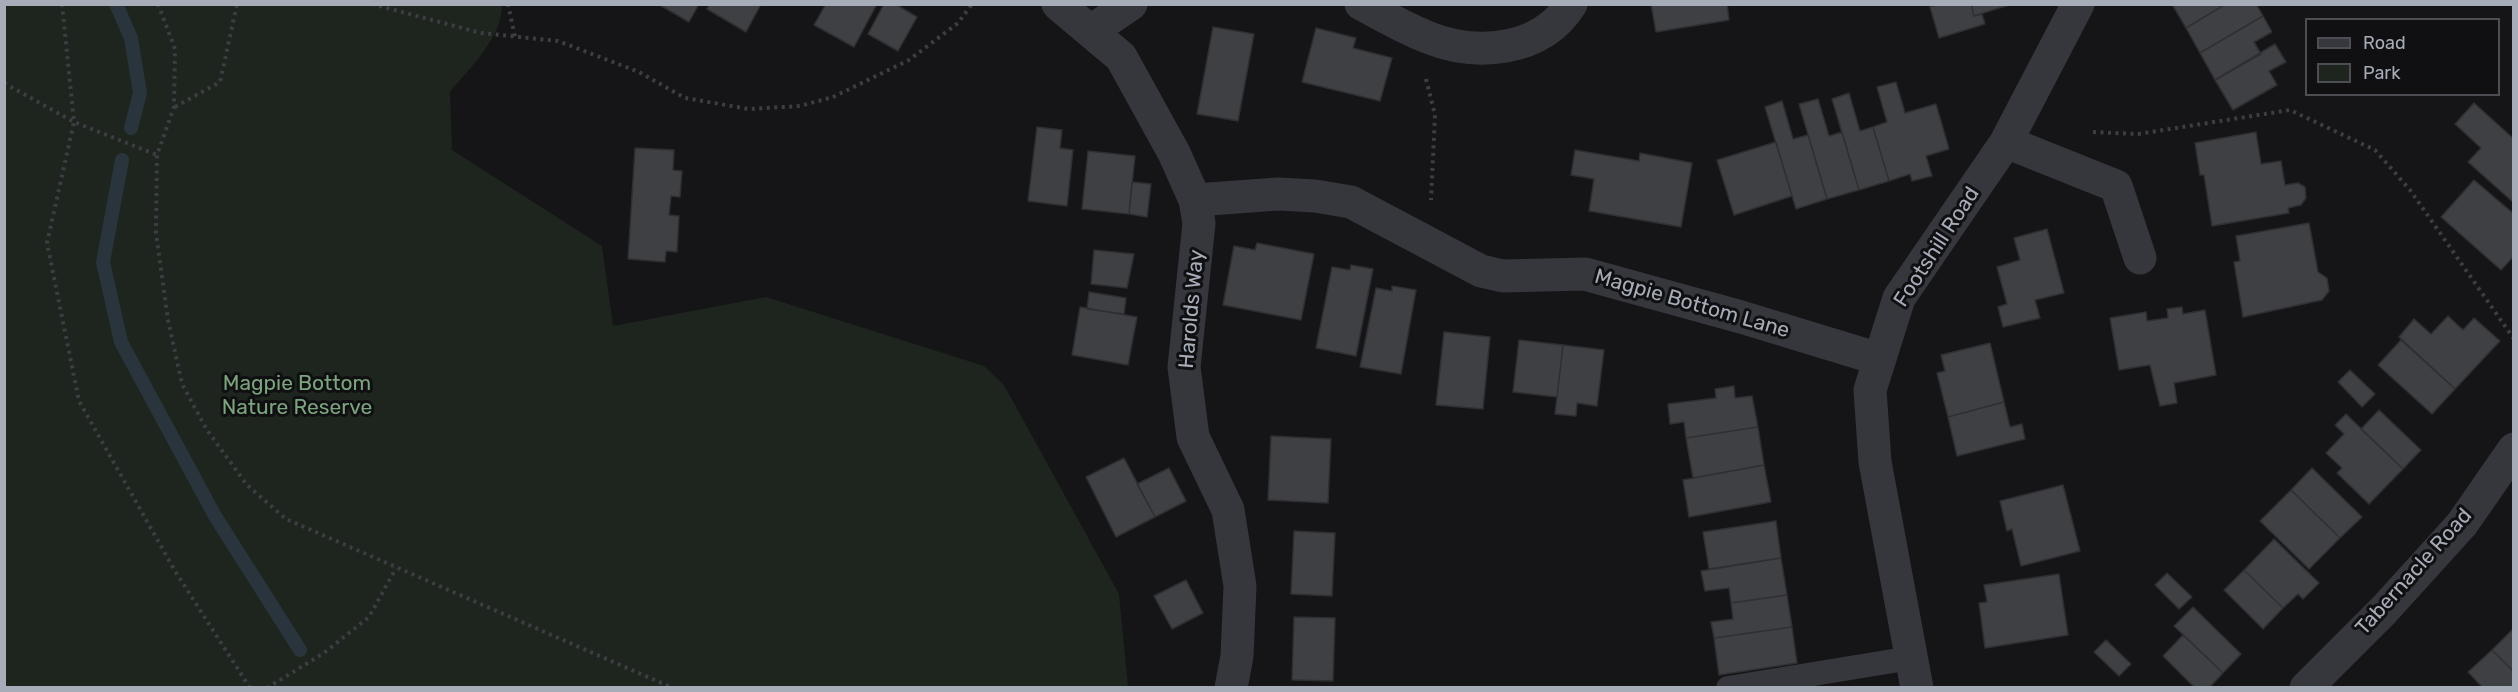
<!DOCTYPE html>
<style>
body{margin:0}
#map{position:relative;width:2518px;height:692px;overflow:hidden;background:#151517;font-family:Rubik,sans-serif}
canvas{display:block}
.frame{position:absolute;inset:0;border:6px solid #a6acb8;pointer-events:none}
.legend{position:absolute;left:2305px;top:18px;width:195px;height:78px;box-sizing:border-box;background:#101012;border:2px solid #4c4e54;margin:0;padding:8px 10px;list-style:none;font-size:18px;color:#a6acb8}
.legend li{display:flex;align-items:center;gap:12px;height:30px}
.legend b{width:30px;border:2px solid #4c4e54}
</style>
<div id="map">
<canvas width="2518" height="692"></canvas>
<div class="frame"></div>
<ul class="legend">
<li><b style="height:8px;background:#36373c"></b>Road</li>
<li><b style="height:16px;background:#1d251e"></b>Park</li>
</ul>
</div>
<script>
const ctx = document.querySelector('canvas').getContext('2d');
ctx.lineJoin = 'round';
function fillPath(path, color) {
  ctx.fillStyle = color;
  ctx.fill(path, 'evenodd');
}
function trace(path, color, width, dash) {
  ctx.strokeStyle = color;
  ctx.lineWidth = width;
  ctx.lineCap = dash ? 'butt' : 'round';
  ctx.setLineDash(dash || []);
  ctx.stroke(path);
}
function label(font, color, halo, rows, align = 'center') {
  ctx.font = font + ' Rubik,sans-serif';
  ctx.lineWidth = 6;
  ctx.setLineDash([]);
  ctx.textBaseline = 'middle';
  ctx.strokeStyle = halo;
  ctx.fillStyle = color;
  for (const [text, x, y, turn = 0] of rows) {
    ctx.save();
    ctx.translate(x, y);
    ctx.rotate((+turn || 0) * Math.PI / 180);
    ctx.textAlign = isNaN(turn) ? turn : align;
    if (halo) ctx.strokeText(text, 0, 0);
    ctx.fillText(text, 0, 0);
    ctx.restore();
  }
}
const green = new Path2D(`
 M 4,5 L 502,5 C 502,38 470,67 450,92 L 452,150 L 602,246 L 613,326 L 766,297 L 984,366 L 1004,385 L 1119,594 L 1128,687 L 5,687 Z`);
const stream = new Path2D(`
 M 116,4 L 131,38 L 140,93 L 131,128
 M 122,160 L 103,262 L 121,342 L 215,516 L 300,650`);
const building = new Path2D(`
 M 658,4 L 699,4 L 689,22 Z
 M 710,4 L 761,4 L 746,32 L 707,9 Z
 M 826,4 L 877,4 L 854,47 L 814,25 Z
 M 884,4 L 895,4 L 917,17 L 898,51 L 868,34 Z
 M 1651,4 L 1727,4 L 1729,20 L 1656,32 Z
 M 1939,4 L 1971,4 L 1974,16 L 1982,14 L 1985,24 L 1939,38 L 1930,7 Z
 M 1971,4 L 2012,4 L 1974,16 Z
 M 2172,4 L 2226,4 L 2186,28 Z
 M 2226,4 L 2256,4 L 2263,16 L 2200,53 L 2186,28 Z
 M 2263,16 L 2272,32 L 2254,42 L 2261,54 L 2215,80 L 2200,53 Z
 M 1213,27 L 1254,34 L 1238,121 L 1197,114 Z
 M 1316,28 L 1356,38 L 1353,48 L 1392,58 L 1380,101 L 1302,82 Z
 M 2275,44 L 2286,62 L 2269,71 L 2277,85 L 2233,110 L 2215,80 Z
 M 1896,82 L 1905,113 L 1936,104 L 1949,149 L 1926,156 L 1932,176 L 1912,181 L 1910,174 L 1889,181 L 1873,127 L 1887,122 L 1877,87 Z
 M 1849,93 L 1860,131 L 1873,127 L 1889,181 L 1859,190 L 1832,99 Z
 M 1818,99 L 1829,136 L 1842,132 L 1859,190 L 1827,199 L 1799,104 Z
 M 1782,101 L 1793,139 L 1808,135 L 1827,199 L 1796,209 L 1765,107 Z
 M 2474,103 L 2514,139 L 2514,203 L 2468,162 L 2481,148 L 2455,124 Z
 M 1037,127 L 1062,130 L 1060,148 L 1073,150 L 1067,206 L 1028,201 Z
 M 2256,132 L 2261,164 L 2281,161 L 2285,185 L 2298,183 L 2305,187 L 2306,198 L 2301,205 L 2288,208 L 2289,213 L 2212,226 L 2204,175 L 2200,175 L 2195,143 Z
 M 1776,142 L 1792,196 L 1734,215 L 1717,160 Z
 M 635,148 L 674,150 L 673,170 L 682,171 L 680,197 L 671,196 L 669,215 L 679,216 L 677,252 L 666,251 L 665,262 L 628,259 Z
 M 1575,150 L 1639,161 L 1640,153 L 1692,163 L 1681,227 L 1589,211 L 1594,179 L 1571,175 Z
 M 1088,151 L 1135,156 L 1129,214 L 1082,209 Z
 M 2474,180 L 2514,214 L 2514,256 L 2501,270 L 2441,217 Z
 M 1132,182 L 1151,184 L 1147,217 L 1129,214 Z
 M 2309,223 L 2318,272 L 2327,278 L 2329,291 L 2322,300 L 2243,317 L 2234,262 L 2240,261 L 2236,236 Z
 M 2047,229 L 2064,293 L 2035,300 L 2040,318 L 2003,327 L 1998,307 L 2007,304 L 1997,267 L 2020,260 L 2014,238 Z
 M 1257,243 L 1314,254 L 1301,320 L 1223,305 L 1234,246 L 1255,250 Z
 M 1094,250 L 1134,254 L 1127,288 L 1091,284 Z
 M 1351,265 L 1373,269 L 1356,356 L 1316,348 L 1332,267 L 1350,270 Z
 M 1392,286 L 1416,290 L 1401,374 L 1360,367 L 1376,288 L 1392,291 Z
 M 1089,292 L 1126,298 L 1124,314 L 1087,309 Z
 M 1080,307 L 1137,317 L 1128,365 L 1072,355 Z
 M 2182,307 L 2183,314 L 2205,310 L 2216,375 L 2174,383 L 2177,403 L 2160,406 L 2150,365 L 2119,370 L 2110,318 L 2146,312 L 2147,321 L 2168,318 L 2167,309 Z
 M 2448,316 L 2463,330 L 2474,318 L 2500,341 L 2455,389 L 2399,337 L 2414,319 L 2431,334 Z
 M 1444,332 L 1490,337 L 1483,409 L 1436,405 Z
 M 1519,340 L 1563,345 L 1557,397 L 1513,392 Z
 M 2401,340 L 2455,389 L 2432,414 L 2378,365 Z
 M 1990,343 L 2004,402 L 1948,417 L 1937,373 L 1945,371 L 1941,355 Z
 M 1563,345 L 1604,350 L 1597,406 L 1577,403 L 1576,416 L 1555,414 Z
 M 2350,370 L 2375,394 L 2362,407 L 2338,382 Z
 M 1734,386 L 1735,398 L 1752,396 L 1758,427 L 1686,438 L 1684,422 L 1670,424 L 1668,404 L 1716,398 L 1715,389 Z
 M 2004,402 L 2010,427 L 2022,424 L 2025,439 L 1957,456 L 1948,417 Z
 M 2379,410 L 2421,450 L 2403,469 L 2361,429 Z
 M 2346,414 L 2403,469 L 2369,504 L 2337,473 L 2342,468 L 2326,453 L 2344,434 L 2335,425 Z
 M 1758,427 L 1764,465 L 1693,478 L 1686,438 Z
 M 1271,436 L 1331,439 L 1328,503 L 1268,500 Z
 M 1124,458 L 1155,517 L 1116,537 L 1086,477 Z
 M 1764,465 L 1771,502 L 1689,517 L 1683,480 Z
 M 1169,468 L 1186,501 L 1155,517 L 1137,484 Z
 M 2312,468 L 2362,517 L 2340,538 L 2291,490 Z
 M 2063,485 L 2080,551 L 2021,566 L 2012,529 L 2007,531 L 2000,501 Z
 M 2291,490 L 2340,538 L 2309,569 L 2260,521 Z
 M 1776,521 L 1781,558 L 1709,569 L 1703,532 Z
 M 1294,531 L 1335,533 L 1332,596 L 1291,594 Z
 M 2274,539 L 2319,583 L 2303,599 L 2298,594 L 2283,608 L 2244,570 Z
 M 1781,558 L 1787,595 L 1731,603 L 1729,588 L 1705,591 L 1701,571 Z
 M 2244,570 L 2283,608 L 2263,629 L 2224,590 Z
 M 2167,573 L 2192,597 L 2179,609 L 2155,585 Z
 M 2059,574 L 2068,635 L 1985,648 L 1979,603 L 1987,602 L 1984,585 Z
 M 1186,580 L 1203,613 L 1172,629 L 1154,596 Z
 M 1787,595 L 1792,627 L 1714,638 L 1711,622 L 1733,619 L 1731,603 Z
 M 2193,607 L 2241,654 L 2223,673 L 2174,626 Z
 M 1294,617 L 1335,618 L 1333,681 L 1292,680 Z
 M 1792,627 L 1797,663 L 1719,675 L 1714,638 Z
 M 2514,628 L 2514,672 L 2492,650 Z
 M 2183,635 L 2223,673 L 2209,688 L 2195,688 L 2163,656 Z
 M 2106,640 L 2131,664 L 2119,676 L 2094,652 Z
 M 2492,650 L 2514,672 L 2514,688 L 2483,688 L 2468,672 Z`);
const path = new Path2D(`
 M 62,4 L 74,122 L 47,243 L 79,401 L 175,571 L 250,688
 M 158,4 L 175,49 L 174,107 L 157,155 L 156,233 L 168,320 L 182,384 L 207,430 L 247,485 L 286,519 L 673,688
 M 372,4 L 481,33 L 558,41 L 639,72 L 685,98 L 749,109 L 800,106 L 833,97 L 909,60 L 958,23 L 972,4
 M 508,4 L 515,37
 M 1426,79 L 1435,115 L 1431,200
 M 4,83 L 74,122 L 157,155
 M 175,107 L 220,82 L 237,4
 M 2093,132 L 2138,134 L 2290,110 L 2375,150 L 2410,190 L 2514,339
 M 267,688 L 324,653 L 369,617 L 396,568`);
const service = new Path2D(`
 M 1728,688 L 1911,658`);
const minor = new Path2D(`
 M 1058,4 L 1121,57 L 1174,153 L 1195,200 L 1199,223 L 1184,367 L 1193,437 L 1228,510 L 1240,586 L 1237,656 L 1231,688
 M 1361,4 C 1382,15 1404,28 1427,37 C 1476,57 1541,52 1571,4
 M 1091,31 L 1131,4
 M 2006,142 L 2116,186 L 2140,258
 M 1195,200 L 1278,194 L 1315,196 L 1351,202 L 1481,271 L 1503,276 L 1585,274 L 1741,317 L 1879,359
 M 1917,688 L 1875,462 L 1870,390 L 1899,298 L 2006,142 L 2078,4
 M 2306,688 L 2384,610 L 2462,524 L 2514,449`);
const streetNames = [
 ["Footshill Road",1937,247,-57],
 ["Magpie Bottom Lane",1692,304,16],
 ["Harolds Way",1192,309,-85],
 ["Tabernacle Road",2414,572,-48]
];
const parkNames = [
 ["Magpie Bottom",297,384],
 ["Nature Reserve",297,408]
];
fillPath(green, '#1d251e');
trace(stream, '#2a343c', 14);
fillPath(building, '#3f4044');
trace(building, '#2f2f33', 1.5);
trace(path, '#3c3e43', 4, [3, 4.5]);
trace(service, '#36373c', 24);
trace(minor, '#36373c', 33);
label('21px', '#a6acb8', '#101012', streetNames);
label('21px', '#7ca47e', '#101012', parkNames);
</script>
